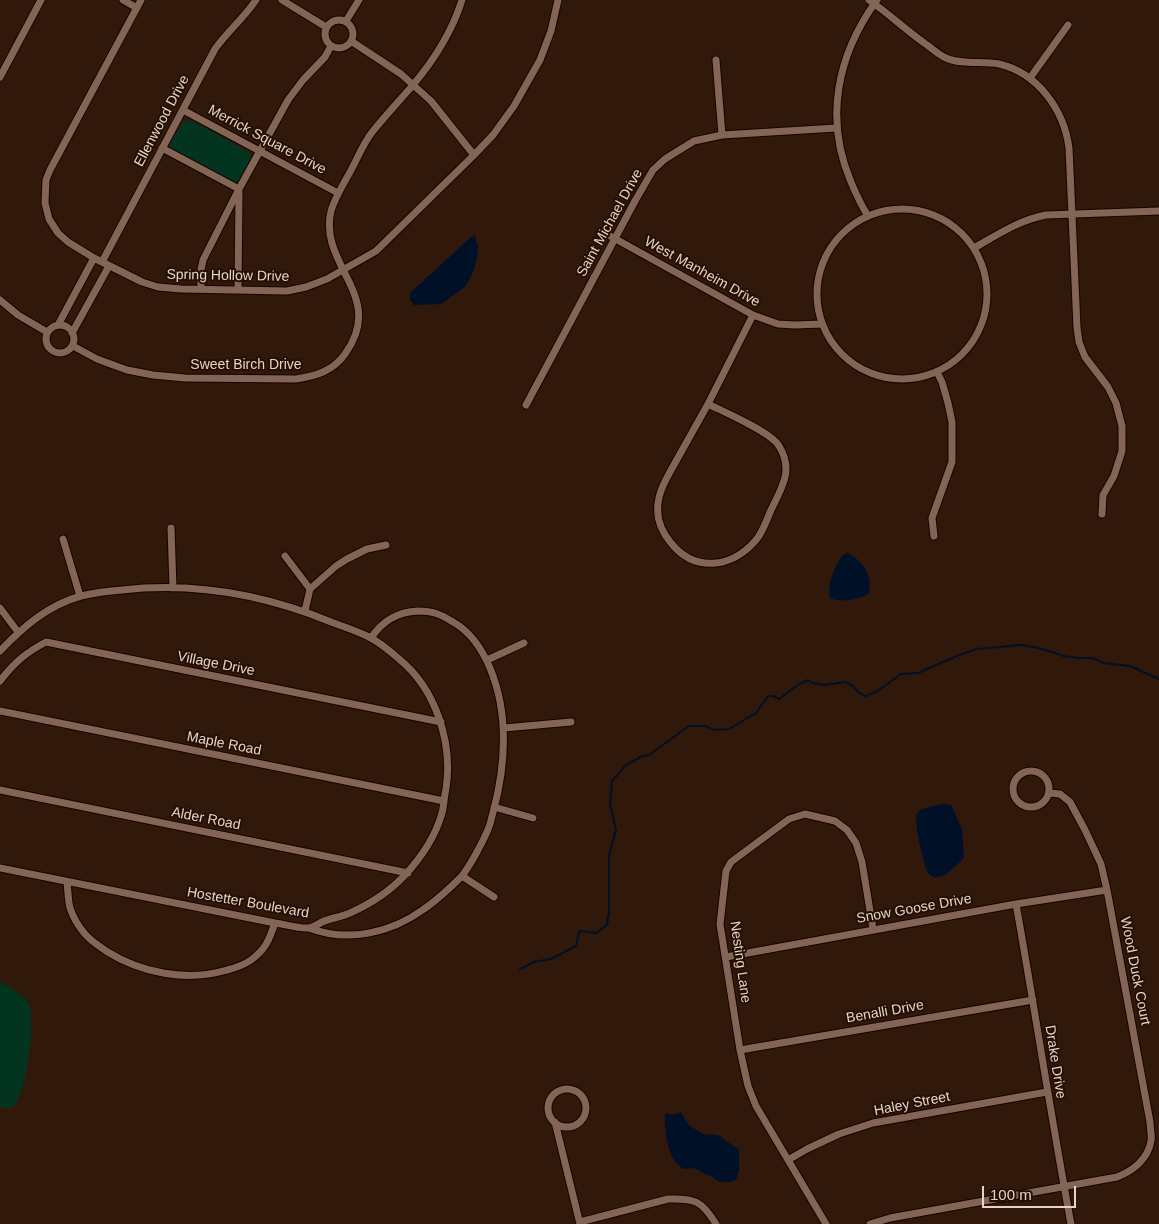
<!DOCTYPE html>
<style>
body{margin:0}
#map{position:relative;width:1159px;height:1224px;overflow:hidden;background:#30180b;font-family:Arial,sans-serif}
canvas{display:block}
.scale{position:absolute;left:982px;top:1186px;width:94px;height:22px;box-sizing:border-box;border:2px solid #e4d3ca;border-top:0;padding-left:6px;font-size:15px;line-height:18px;white-space:nowrap;color:#e4d3ca;-webkit-text-stroke:4px #250f03;paint-order:stroke}
</style>
<div id="map">
<canvas width="1159" height="1224"></canvas>
<div class="scale">100 m</div>
</div>
<script>
const ctx = document.querySelector('canvas').getContext('2d');
ctx.lineJoin = 'round';
function fillPath(path, color) {
  ctx.fillStyle = color;
  ctx.fill(path, 'evenodd');
}
function trace(path, color, width, dash) {
  ctx.strokeStyle = color;
  ctx.lineWidth = width;
  ctx.lineCap = dash ? 'butt' : 'round';
  ctx.setLineDash(dash || []);
  ctx.stroke(path);
}
function label(font, color, halo, rows, align = 'center') {
  ctx.font = font + ' Arial,sans-serif';
  ctx.lineWidth = 4;
  ctx.setLineDash([]);
  ctx.textBaseline = 'middle';
  ctx.strokeStyle = halo;
  ctx.fillStyle = color;
  for (const [text, x, y, turn = 0] of rows) {
    ctx.save();
    ctx.translate(x, y);
    ctx.rotate((+turn || 0) * Math.PI / 180);
    ctx.textAlign = isNaN(turn) ? turn : align;
    if (halo) ctx.strokeText(text, 0, 0);
    ctx.fillText(text, 0, 0);
    ctx.restore();
  }
}
const green = new Path2D(`
 M 191,120 L 249,152 L 251,158 L 238,181 L 232,183 L 172,152 L 169,145 L 183,122 Z
 M 0,982 C 9,987 23,994 28,1003 C 37,1017 26,1094 15,1105 C 11,1109 5,1108 0,1107 Z`);
const water = new Path2D(`
 M 475,236 L 478,247 L 477,258 L 473,272 L 466,286 L 441,304 L 414,305 L 410,300 L 410,293 L 471,237 Z
 M 848,553 C 863,561 873,576 869,593 C 860,600 841,603 830,598 C 827,583 834,568 842,556 L 845,554 Z
 M 943,804 L 951,805 L 962,829 L 964,858 C 959,863 946,876 940,877 C 936,878 932,877 929,874 C 924,868 913,820 917,813 C 922,807 936,806 943,804 Z
 M 681,1112 L 687,1123 L 693,1128 L 704,1134 L 718,1135 L 739,1150 L 739,1170 L 736,1180 L 729,1182 L 720,1182 L 714,1178 L 703,1173 L 694,1168 L 683,1169 C 680,1166 676,1163 674,1160 C 668,1152 664,1126 665,1115 L 668,1113 L 672,1115 Z`);
const stream = new Path2D(`
 M 520,969 L 534,962 L 551,959 L 576,946 L 579,931 L 596,933 L 607,925 L 609,912 L 609,855 L 616,830 L 610,804 L 612,781 L 626,765 L 643,756 L 649,755 L 689,726 L 705,726 L 714,730 L 729,729 L 756,713 L 768,696 L 773,696 L 779,699 L 799,684 L 808,680 L 813,683 L 824,685 L 845,682 L 853,686 L 859,693 L 866,696 L 876,692 L 901,674 L 918,673 L 959,655 L 977,649 L 1021,645 L 1039,648 L 1064,656 L 1079,658 L 1093,658 L 1103,663 L 1130,666 L 1159,679`);
const minor = new Path2D(`
 M 123,0 L 137,8
 M 141,0 L 50,170 L 46,180 L 45,203 L 49,219 L 58,233 L 68,242 L 94,258 L 142,282 L 158,287 L 181,289 L 287,291 L 306,287 L 327,279 L 376,251 L 474,155 L 493,135 L 514,106 L 540,60 L 551,31 L 558,0
 M 282,0 L 326,27
 M 869,0 C 889,14 907,31 927,45 C 933,49 939,55 946,58 C 961,65 983,61 999,64 C 1038,73 1064,110 1069,148 L 1077,327 L 1079,342 L 1085,357 L 1108,387 L 1116,403 L 1122,426 L 1122,451 L 1114,476 L 1103,495 L 1102,514
 M325 34a14 14 0 1 1 28 0a14 14 0 1 1-28 0Z
 M 346,21 L 359,0
 M 351,41 L 401,74 L 431,101 L 474,155
 M 716,60 L 722,135
 M 0,77 L 41,0
 M 1030,78 L 1068,25
 M 183,110 L 338,193
 M 162,148 L 239,189
 M817 294a85 85 0 1 1 170 0a85 85 0 1 1-170 0Z
 M 868,216 C 861,205 856,194 851,182 C 824,119 837,55 877,0
 M 603,232 L 753,315 L 778,324 L 795,325 L 822,324
 M 974,248 C 997,235 1019,220 1046,215 L 1159,211
 M 102,262 L 215,49 C 228,31 243,19 256,0
 M 201,289 L 201,270 L 203,260 L 239,189 L 288,100 L 303,80 L 325,57 L 331,46
 M 238,290 L 239,192
 M 0,300 L 18,315 L 47,332
 M46 339a14 14 0 1 1 28 0a14 14 0 1 1-28 0Z
 M 58,325 L 94,258
 M 72,333 L 109,266
 M 73,346 L 97,359 L 127,370 L 153,375 L 185,378 L 296,379 C 316,376 333,371 345,354 C 387,296 318,266 331,211 C 335,198 342,186 349,174 C 357,160 363,143 373,131 C 386,115 400,100 413,85 C 434,60 452,32 462,0
 M 708,404 C 724,412 771,432 779,446 C 794,470 782,487 771,510 C 767,519 763,532 756,540 C 732,568 695,573 671,543 C 660,530 655,515 659,498 C 661,486 669,474 675,463 C 686,443 697,424 708,404 Z
 M 708,404 L 753,315
 M 526,405 L 635,201 L 653,170 L 665,159 L 694,141 L 722,135 L 836,128
 M 171,528 L 173,588
 M 934,536 L 932,518 L 952,462 L 952,422 L 948,403 L 942,382 L 937,372
 M 63,539 L 80,596
 M 285,556 L 310,589
 M 0,608 L 18,632
 M 305,611 L 310,589 L 336,566 L 347,559 L 367,549 L 386,545
 M 0,651 C 23,627 48,605 81,596 C 94,593 108,591 122,590 C 193,582 265,595 331,622 C 344,627 357,631 369,637 C 379,642 390,651 399,659 C 436,689 453,743 446,789 C 444,797 444,806 442,813 C 435,838 421,858 404,876 C 389,892 370,904 350,913 C 341,917 331,918 322,922 C 318,924 313,928 308,928 C 299,929 284,924 275,923 L 0,868
 M 487,660 L 524,643
 M 0,681 C 14,663 25,653 46,642 L 441,722
 M 0,711 L 444,801
 M 504,728 L 571,722
 M1013 789a18 18 0 1 1 36 0a18 18 0 1 1-36 0Z
 M 0,790 L 408,873
 M 494,807 L 533,818
 M 462,876 L 494,897
 M 67,882 C 68,890 68,900 70,908 C 73,917 79,927 85,934 C 91,941 99,946 106,951 C 141,973 186,982 227,970 C 235,968 244,965 251,960 C 266,949 269,940 275,923
 M 1016,904 C 1035,1010 1051,1117 1071,1224
 M 309,928 C 348,943 391,933 424,909 C 437,900 450,888 461,877 C 469,868 484,840 489,827 C 491,822 492,815 494,809 C 506,762 509,714 490,668 C 482,649 471,632 453,622 C 440,614 433,611 418,611 C 397,612 382,621 371,638
 M 726,957 L 1016,904 L 1107,890
 M 740,1050 L 1033,1000
 M548 1108a19 19 0 1 1 38 0a19 19 0 1 1-38 0Z
 M 555,1122 L 580,1224
 M 788,1160 L 807,1149 L 839,1134 L 873,1123 L 1047,1092
 M 580,1222 L 668,1199 C 695,1198 702,1201 716,1224
 M 826,1224 L 756,1106 L 748,1086 L 740,1050 L 720,924 L 726,871 L 731,862 L 789,819 L 805,814 L 835,821 L 847,830 L 856,843 L 862,862 L 873,929
 M 870,1224 L 890,1218 L 1117,1177 C 1133,1171 1148,1159 1151,1141 C 1152,1135 1150,1128 1150,1122 L 1107,890 L 1101,864 L 1085,830 L 1070,802 L 1060,794 L 1049,793`);
const streetNames = [
 ["Ellenwood Drive",162,121,-62],
 ["Merrick Square Drive",267,140,28],
 ["Saint Michael Drive",610,223,-61],
 ["West Manheim Drive",702,272,29],
 ["Spring Hollow Drive",228,276,1],
 ["Sweet Birch Drive",246,365],
 ["Village Drive",216,664,11],
 ["Maple Road",224,744,11],
 ["Alder Road",206,819,11],
 ["Hostetter Boulevard",248,903,10],
 ["Snow Goose Drive",914,909,-10],
 ["Nesting Lane",740,962,82],
 ["Wood Duck Court",1135,971,79],
 ["Benalli Drive",885,1012,-10],
 ["Drake Drive",1055,1062,81],
 ["Haley Street",912,1104,-11]
];
fillPath(green, '#03341f');
fillPath(water, '#001026');
trace(stream, '#001026', 2);
trace(minor, '#170300', 9);
trace(minor, '#836556', 7);
label('14px', '#e4d3ca', '#250f03', streetNames);
</script>
